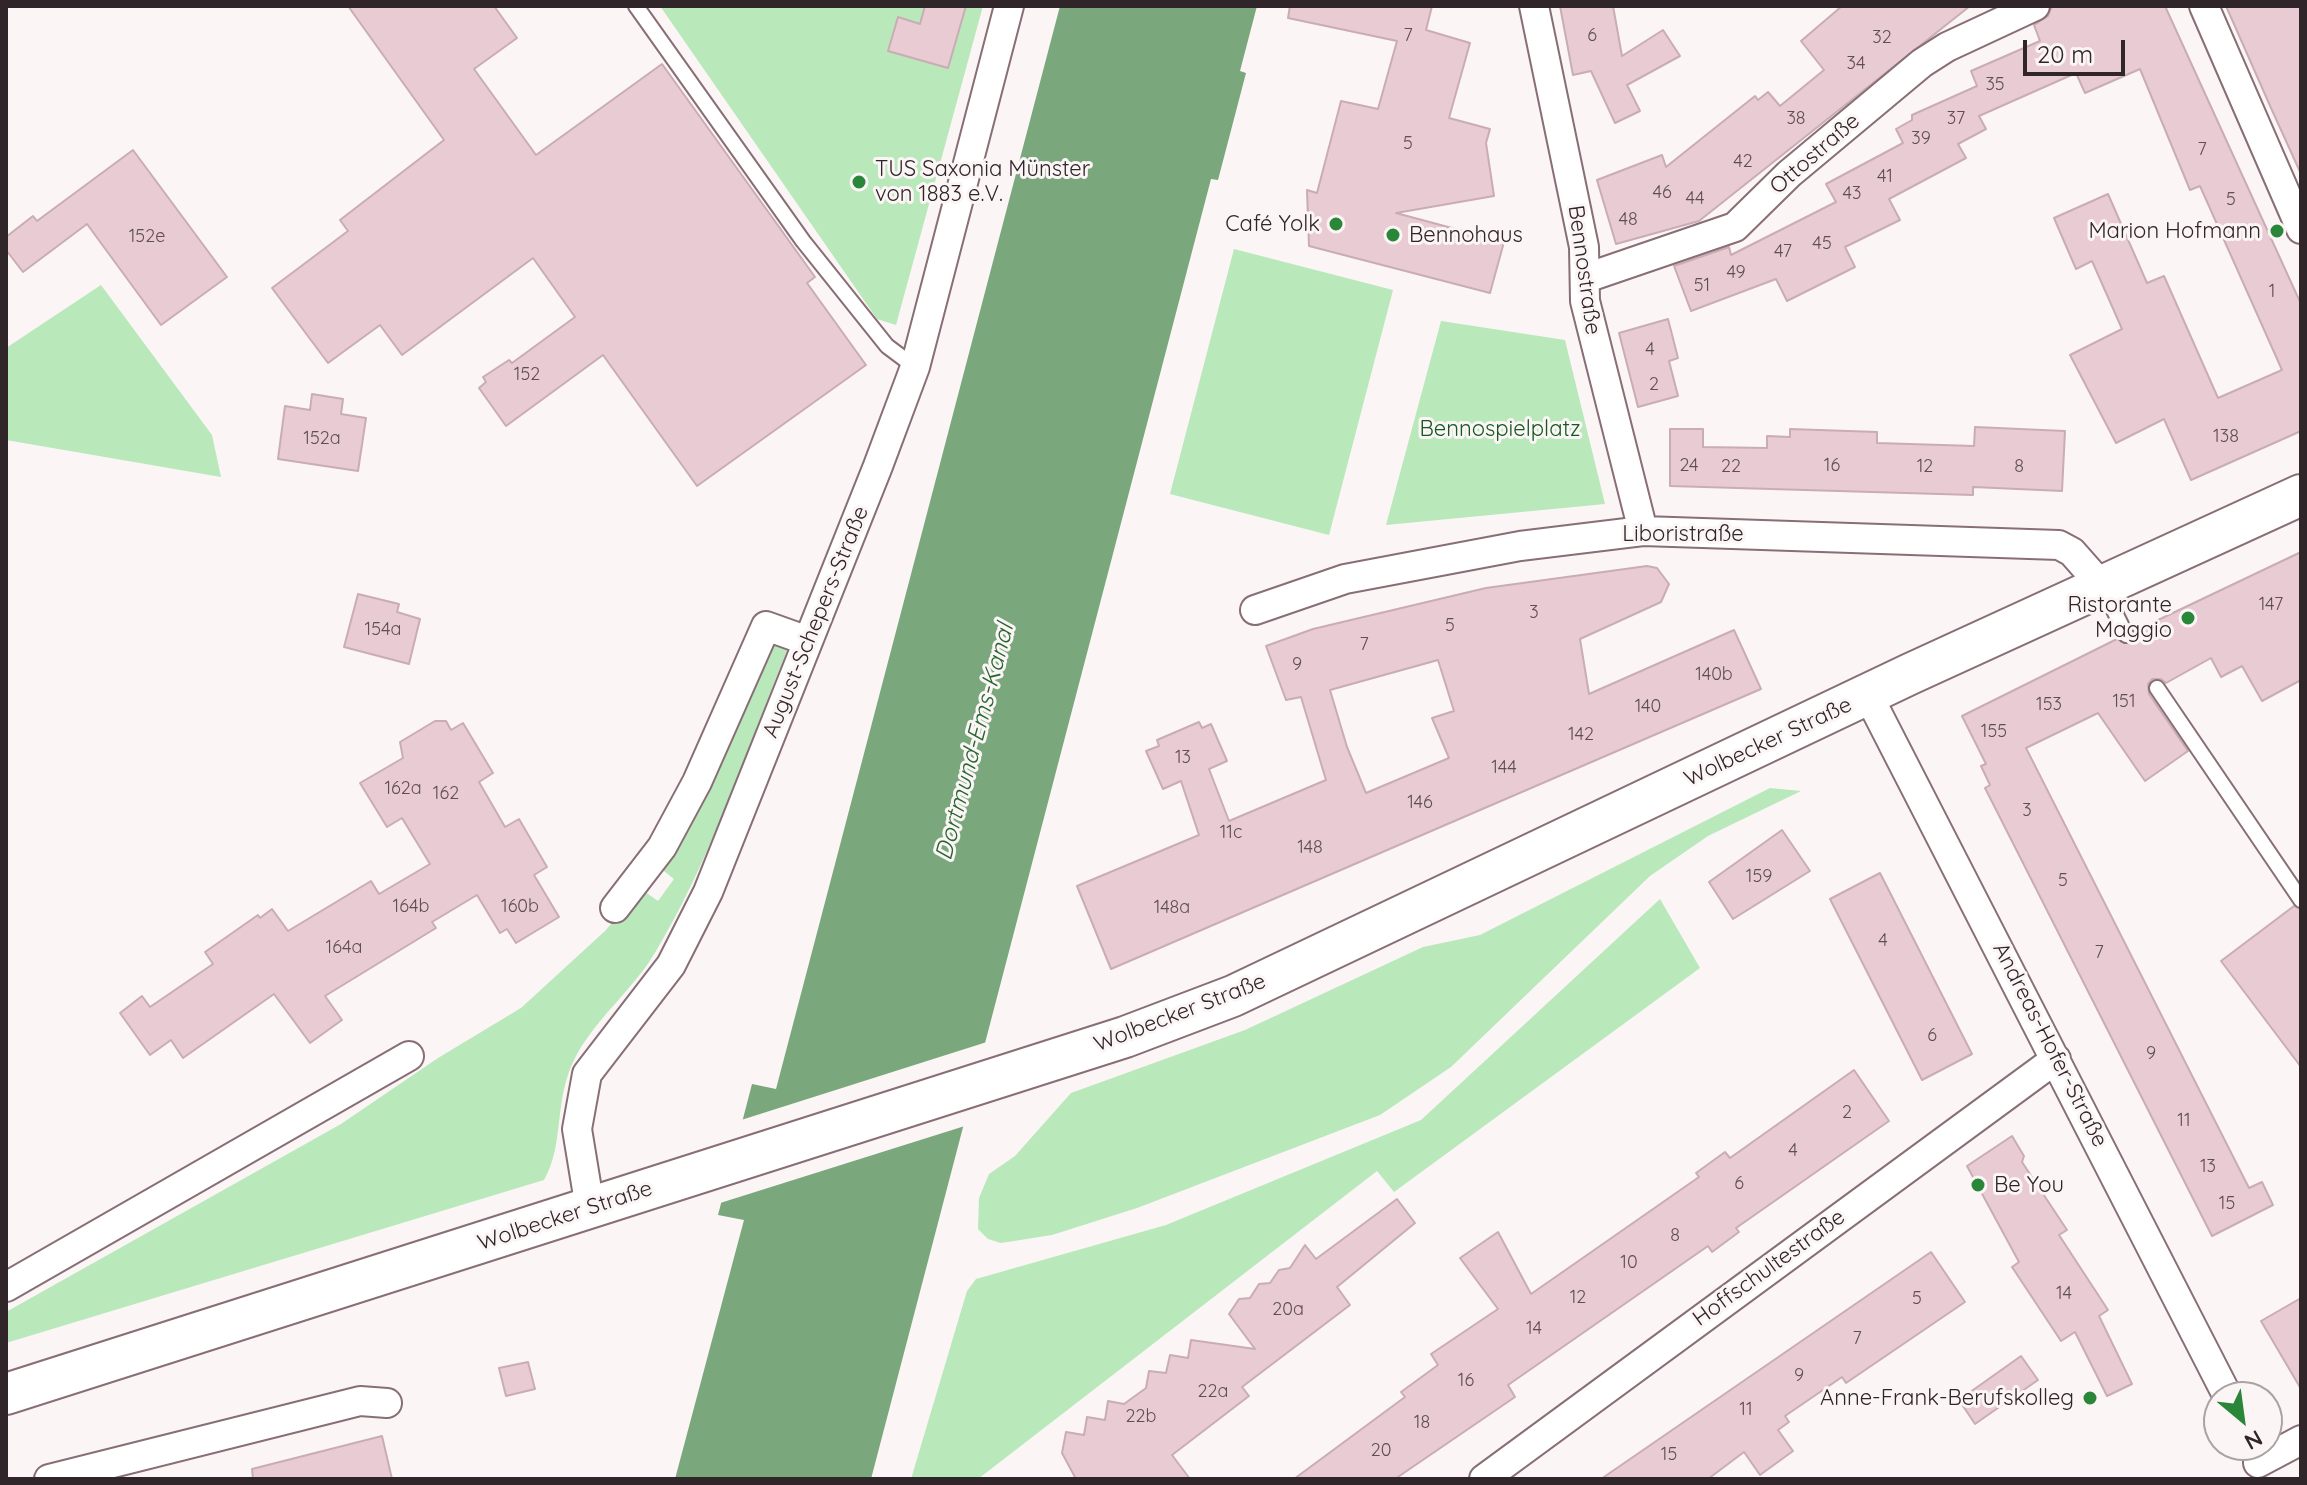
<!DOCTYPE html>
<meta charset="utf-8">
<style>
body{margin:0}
#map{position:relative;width:2307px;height:1485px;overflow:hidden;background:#fbf5f6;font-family:Quicksand,sans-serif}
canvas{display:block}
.frame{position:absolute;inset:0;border:8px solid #302528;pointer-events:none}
.north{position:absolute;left:2203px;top:1381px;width:80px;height:80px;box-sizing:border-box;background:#fbf5f6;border:2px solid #aaa2a4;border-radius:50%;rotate:151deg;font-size:22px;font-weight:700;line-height:32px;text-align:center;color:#302528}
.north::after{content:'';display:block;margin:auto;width:28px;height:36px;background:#2a8739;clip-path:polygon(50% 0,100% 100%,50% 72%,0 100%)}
.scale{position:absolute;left:2023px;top:40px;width:102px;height:36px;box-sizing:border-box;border:4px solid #302528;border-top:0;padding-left:10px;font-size:24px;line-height:28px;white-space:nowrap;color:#302528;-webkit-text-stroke:6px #fbf5f6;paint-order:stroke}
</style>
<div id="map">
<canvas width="2307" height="1485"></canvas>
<div class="frame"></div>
<div class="north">N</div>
<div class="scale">20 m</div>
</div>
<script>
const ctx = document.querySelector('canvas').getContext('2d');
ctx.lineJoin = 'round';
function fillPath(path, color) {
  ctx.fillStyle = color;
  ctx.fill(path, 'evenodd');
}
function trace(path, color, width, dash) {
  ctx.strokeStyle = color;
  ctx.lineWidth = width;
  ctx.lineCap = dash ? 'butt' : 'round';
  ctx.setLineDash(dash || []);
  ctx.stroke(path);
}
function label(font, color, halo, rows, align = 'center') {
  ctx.font = font + ' Quicksand,sans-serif';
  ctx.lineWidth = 6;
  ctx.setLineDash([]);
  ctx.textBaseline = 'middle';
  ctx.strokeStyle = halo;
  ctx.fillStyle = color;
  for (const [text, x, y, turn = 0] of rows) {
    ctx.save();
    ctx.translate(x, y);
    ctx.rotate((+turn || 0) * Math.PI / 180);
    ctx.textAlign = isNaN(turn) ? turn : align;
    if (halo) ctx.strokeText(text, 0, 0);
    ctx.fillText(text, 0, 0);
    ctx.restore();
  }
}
const green = new Path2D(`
 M 660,6 L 983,6 L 896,325 L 877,319 Z
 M 1234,249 L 1393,290 L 1329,535 L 1170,494 Z
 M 101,285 L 212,435 L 221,477 L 6,440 L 6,348 Z
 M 1441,321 L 1565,340 L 1605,504 L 1386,525 Z
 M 772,640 L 790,643 C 748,745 713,856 656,951 C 634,989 595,1019 575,1058 C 553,1101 565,1144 544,1180 L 6,1343 L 6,1312 L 341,1124 L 438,1058 L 521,1008 L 605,931 L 641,889 L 658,901 L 674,879 L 659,867 Z
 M 1770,788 L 1801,791 L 1708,836 L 1650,876 L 1451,1067 L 1380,1115 L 1137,1208 L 1052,1235 L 1001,1243 L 988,1239 L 978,1229 L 979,1198 L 989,1174 L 1015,1156 L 1071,1093 L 1245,1030 L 1423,947 L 1480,935 Z
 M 1660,899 L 1700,968 L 1394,1192 L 1377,1171 L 978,1479 L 911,1479 L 967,1291 L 976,1279 L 1166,1225 L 1421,1120 Z`);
const water = new Path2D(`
 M 1060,6 L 1257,6 L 1240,71 L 1246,73 L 1218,180 L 1211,179 L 871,1479 L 675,1479 L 744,1220 L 718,1215 L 752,1084 L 776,1089 Z`);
const pier = new Path2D(`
 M 990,1041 L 968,1125 L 717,1204 L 738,1121 Z`);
const building = new Path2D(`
 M 348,6 L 494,6 L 517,38 L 474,69 L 536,155 L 662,64 L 815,277 L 807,283 L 866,365 L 697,486 L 603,355 L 506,426 L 479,388 L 486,382 L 483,377 L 509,360 L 512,363 L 575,317 L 533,258 L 402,355 L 380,325 L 328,363 L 272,288 L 348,231 L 340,220 L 444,140 Z
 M 925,6 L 966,6 L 948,68 L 888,51 L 898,17 L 920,24 Z
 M 1290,6 L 1432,6 L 1426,30 L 1470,43 L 1449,118 L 1490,129 L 1486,143 L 1494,196 L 1396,213 L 1504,242 L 1490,293 L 1309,246 L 1307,190 L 1317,193 L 1341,101 L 1378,109 L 1397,41 L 1288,18 Z
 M 1560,6 L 1613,6 L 1622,56 L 1663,30 L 1680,56 L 1627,85 L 1640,111 L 1615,123 L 1591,71 L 1573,75 Z
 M 1842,6 L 1970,6 L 1699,221 L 1616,244 L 1597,180 L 1662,155 L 1666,167 L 1755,96 L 1758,100 L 1768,92 L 1780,106 L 1824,70 L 1801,41 Z
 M 2052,6 L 2165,6 L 2301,304 L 2301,431 L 2191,480 L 2164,419 L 2116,443 L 2070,355 L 2122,329 L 2092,261 L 2076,269 L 2054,218 L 2108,194 L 2147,283 L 2164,276 L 2218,398 L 2282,370 L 2200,186 L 2190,190 L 2140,69 L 2085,93 L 2076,73 L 1979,116 L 1986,129 L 1958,144 L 1966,158 L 1889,199 L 1900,220 L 1845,247 L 1855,267 L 1787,301 L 1776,279 L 1691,311 L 1674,266 L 1729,247 L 1731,255 L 1836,202 L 1826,184 L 1903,143 L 1896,129 L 1912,120 L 1912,115 L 1977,86 L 1971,71 L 2040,41 L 2034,25 L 2048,16 Z
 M 2226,6 L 2301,6 L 2301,174 L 2271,108 Z
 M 133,150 L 227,277 L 161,325 L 87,224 L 23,272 L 6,250 L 6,237 L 33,216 L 37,221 Z
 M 1668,319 L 1678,358 L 1669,361 L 1678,396 L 1638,407 L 1619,333 Z
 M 312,394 L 343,399 L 341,414 L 366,418 L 358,471 L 278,459 L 285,406 L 310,410 Z
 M 1975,427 L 2065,431 L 2062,491 L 1973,487 L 1973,495 L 1670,486 L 1670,429 L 1703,429 L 1703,447 L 1767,448 L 1767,436 L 1790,437 L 1790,429 L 1877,432 L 1877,443 L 1974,446 Z
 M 2301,552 L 2301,680 L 2262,701 L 2242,666 L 2221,677 L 2211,658 L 2166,683 L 2161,679 L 2152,679 L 2148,684 L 2149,694 L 2188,751 L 2145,781 L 2098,713 L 2026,748 L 2249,1188 L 2262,1182 L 2273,1205 L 2212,1236 L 1985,788 L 1990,785 L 1981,766 L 1986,764 L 1962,716 L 2117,639 L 2130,644 L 2135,640 L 2135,631 Z
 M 1647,566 L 1657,568 L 1669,584 L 1661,602 L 1580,639 L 1589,694 L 1734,630 L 1761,689 L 1111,969 L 1077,886 L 1199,835 L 1181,781 L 1163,789 L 1146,751 L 1159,746 L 1157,740 L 1199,722 L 1202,728 L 1211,724 L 1227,761 L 1209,769 L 1229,821 L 1326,780 L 1301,697 L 1286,700 L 1266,646 L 1313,629 L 1486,588 ZM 1438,660 L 1454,711 L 1432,718 L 1449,758 L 1366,793 L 1347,747 L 1330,690 Z
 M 358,594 L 399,604 L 397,612 L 420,619 L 409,664 L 344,647 Z
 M 435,721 L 446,721 L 451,730 L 463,723 L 493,773 L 479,782 L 505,827 L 519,819 L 547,867 L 534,875 L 559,917 L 516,943 L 507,929 L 500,933 L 477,895 L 432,922 L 436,928 L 325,996 L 342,1020 L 310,1043 L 274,994 L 183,1058 L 171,1040 L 150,1055 L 120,1013 L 142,996 L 150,1007 L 213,964 L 205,952 L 258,915 L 260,918 L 272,909 L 288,931 L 371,881 L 379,894 L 430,864 L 402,818 L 387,827 L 360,783 L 403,758 L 400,742 Z
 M 1782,830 L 1810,871 L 1733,919 L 1709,882 Z
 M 1880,873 L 1972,1054 L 1922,1080 L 1830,899 Z
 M 2294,906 L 2301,910 L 2301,1067 L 2221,961 Z
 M 1854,1070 L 1889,1121 L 1736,1228 L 1739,1232 L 1712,1252 L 1708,1246 L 1508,1385 L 1515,1397 L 1395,1479 L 1294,1479 L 1405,1397 L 1401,1392 L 1438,1365 L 1431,1354 L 1498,1309 L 1460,1258 L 1498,1232 L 1531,1294 L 1699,1177 L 1696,1173 L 1725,1152 L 1730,1158 Z
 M 2012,1136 L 2024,1156 L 2022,1162 L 2067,1230 L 2059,1235 L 2108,1310 L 2099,1316 L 2132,1384 L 2107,1396 L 2075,1332 L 2061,1341 L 2012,1267 L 2019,1262 L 1967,1166 Z
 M 1397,1199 L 1415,1223 L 1337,1287 L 1350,1305 L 1242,1387 L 1249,1396 L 1172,1455 L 1190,1479 L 1076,1479 L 1062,1453 L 1066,1432 L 1084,1435 L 1087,1417 L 1105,1420 L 1108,1401 L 1124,1404 L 1146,1388 L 1149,1371 L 1166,1373 L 1170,1355 L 1188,1358 L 1191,1340 L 1255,1349 L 1229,1314 L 1239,1299 L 1250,1298 L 1259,1284 L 1270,1283 L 1279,1270 L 1290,1268 L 1305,1245 L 1316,1259 Z
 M 1931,1252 L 1965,1302 L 1846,1383 L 1842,1377 L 1785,1416 L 1789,1422 L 1778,1430 L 1793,1451 L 1760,1475 L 1744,1452 L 1708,1479 L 1601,1479 Z
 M 2301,1298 L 2301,1389 L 2261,1321 Z
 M 2021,1356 L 2038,1380 L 1975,1424 L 1959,1400 Z
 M 528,1362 L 535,1389 L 506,1396 L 499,1368 Z
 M 382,1436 L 392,1479 L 253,1479 L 252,1469 Z`);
const service = new Path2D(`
 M 636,6 L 803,241 L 887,346 L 915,367
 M 2104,590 L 2126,635
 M 2157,688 L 2301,900`);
const minor = new Path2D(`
 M 1534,6 L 1584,247 L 1585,301 L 1643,531
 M 2204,6 L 2301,229
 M 1586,278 L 1735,227 L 1789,174 L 1922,63 L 1947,47 L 2035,6
 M 1255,610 L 1345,579 L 1520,546 L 1643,531 L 2059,545 L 2072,552 L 2102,586
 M 1868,695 L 2228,1397
 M 615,908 L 662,847 L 697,782 L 766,626 L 808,641
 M 590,1208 L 577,1129 L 587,1074 L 671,965 L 708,892 L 878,466 L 915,367 L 1009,6
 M 6,1287 L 409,1056
 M 2258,1463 L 2301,1440
 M 49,1479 L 360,1401 L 387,1403
 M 1484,1479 L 2056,1059`);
const secondary = new Path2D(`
 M 6,1394 L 1125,1037 L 1233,996 L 1910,674 L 2301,495`);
const markers = [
 [859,182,8,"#2a8739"],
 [1336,224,8,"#2a8739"],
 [2277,231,8,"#2a8739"],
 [1393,235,8,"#2a8739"],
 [2188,618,8,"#2a8739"],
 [1978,1185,8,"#2a8739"],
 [2090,1398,8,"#2a8739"]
];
const numberNames = [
 ["7",1408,36],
 ["6",1592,36],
 ["32",1882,38],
 ["34",1856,64],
 ["35",1995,85],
 ["38",1796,119],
 ["37",1956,119],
 ["39",1921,139],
 ["5",1408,144],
 ["7",2202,150],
 ["42",1743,162],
 ["41",1885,177],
 ["46",1662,193],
 ["43",1852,194],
 ["44",1695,199],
 ["5",2231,200],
 ["48",1628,220],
 ["152e",147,237],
 ["45",1822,244],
 ["47",1783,252],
 ["49",1736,273],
 ["51",1702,286],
 ["1",2272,292],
 ["4",1650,350],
 ["152",527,375],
 ["2",1654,385],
 ["138",2226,437],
 ["152a",322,439],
 ["24",1689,466],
 ["16",1832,466],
 ["22",1731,467],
 ["12",1925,467],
 ["8",2019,467],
 ["147",2271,605],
 ["3",1534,613],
 ["5",1450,626],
 ["154a",383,630],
 ["7",1364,645],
 ["9",1297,665],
 ["140b",1714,675],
 ["151",2124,702],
 ["153",2049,705],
 ["140",1648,707],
 ["155",1994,732],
 ["142",1581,735],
 ["13",1183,758],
 ["144",1504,768],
 ["162a",403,789],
 ["162",446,794],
 ["146",1420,803],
 ["3",2027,811],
 ["11c",1231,833],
 ["148",1310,848],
 ["159",1759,877],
 ["5",2063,881],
 ["164b",411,907],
 ["160b",520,907],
 ["148a",1172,908],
 ["4",1883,941],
 ["164a",344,948],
 ["7",2099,953],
 ["6",1932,1036],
 ["9",2151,1054],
 ["2",1847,1113],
 ["11",2184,1121],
 ["4",1793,1151],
 ["13",2208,1167],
 ["6",1739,1184],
 ["15",2227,1204],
 ["8",1675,1236],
 ["10",1629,1263],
 ["14",2064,1294],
 ["12",1578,1298],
 ["5",1917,1299],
 ["20a",1288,1310],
 ["14",1534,1329],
 ["7",1857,1339],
 ["9",1799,1376],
 ["16",1466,1381],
 ["22a",1213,1392],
 ["11",1746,1410],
 ["22b",1141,1417],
 ["18",1422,1423],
 ["20",1381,1451],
 ["15",1669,1455]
];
const streetNames = [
 ["Ottostraße",1815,154,-41],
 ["Bennostraße",1584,270,82],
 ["Liboristraße",1683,534],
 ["August-Schepers-Straße",816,622,-68],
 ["Wolbecker Straße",1768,742,-25],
 ["Wolbecker Straße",1180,1013,-21],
 ["Andreas-Hofer-Straße",2050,1045,63],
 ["Wolbecker Straße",565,1216,-18],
 ["Hoffschultestraße",1769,1268,-36]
];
const poiNames = [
 ["TUS Saxonia Münster",875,169,"left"],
 ["von 1883 e.V.",875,194,"left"],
 ["Café Yolk",1320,224],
 ["Marion Hofmann",2261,231],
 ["Bennohaus",1409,235,"left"],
 ["Ristorante",2172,605],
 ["Maggio",2172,630],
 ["Be You",1994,1185,"left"],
 ["Anne-Frank-Berufskolleg",2074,1398]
];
const parkNames = [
 ["Bennospielplatz",1500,429]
];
const waterNames = [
 ["Dortmund-Ems-Kanal",975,742,-75]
];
fillPath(green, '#b9e8bb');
fillPath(water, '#7aa77c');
fillPath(pier, '#fbf5f6');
fillPath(building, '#e9ccd3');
trace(building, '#c9acb4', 2);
trace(service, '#886e75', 18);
trace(minor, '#886e75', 32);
trace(secondary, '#886e75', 44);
trace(service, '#fff', 14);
trace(minor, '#fff', 28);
trace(secondary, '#fff', 40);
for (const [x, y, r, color] of markers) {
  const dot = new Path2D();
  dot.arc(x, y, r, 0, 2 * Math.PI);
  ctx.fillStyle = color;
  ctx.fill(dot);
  trace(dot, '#fbf5f6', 3);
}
label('18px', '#5e4f53', null, numberNames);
label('22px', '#302528', '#fbf5f6', streetNames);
label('22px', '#302528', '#fbf5f6', poiNames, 'right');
label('22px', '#155921', '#fbf5f6', parkNames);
label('italic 24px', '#24662e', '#fbf5f6', waterNames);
</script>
